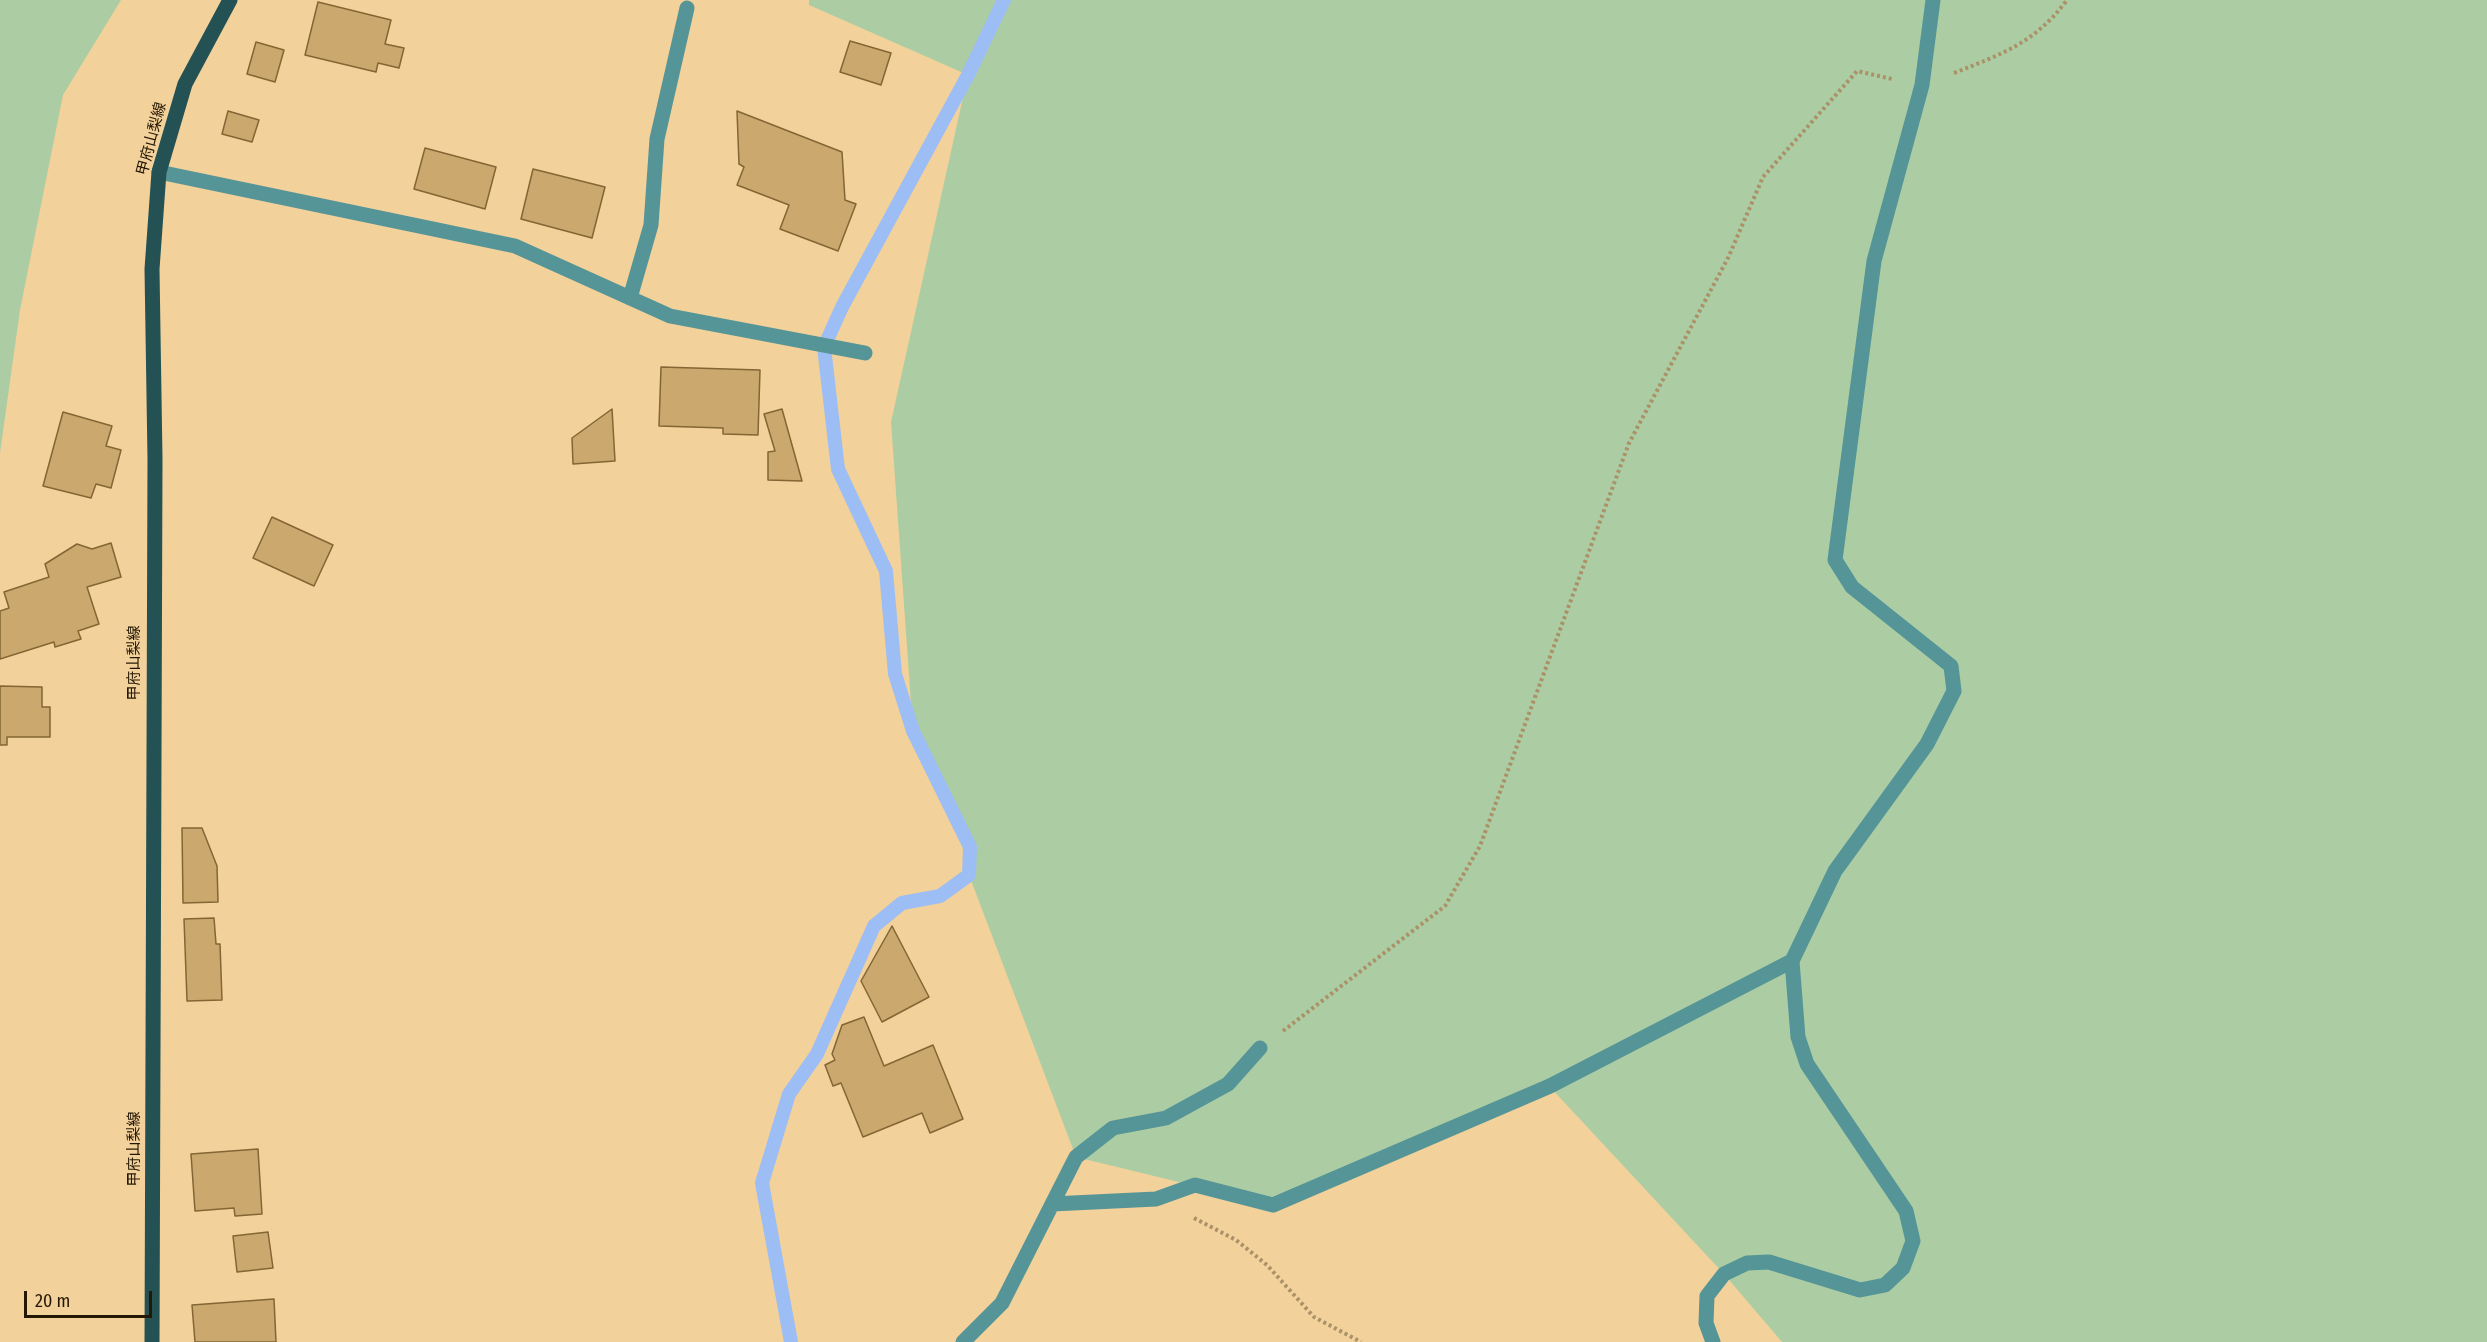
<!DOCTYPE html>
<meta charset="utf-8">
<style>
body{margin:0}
#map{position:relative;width:2487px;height:1342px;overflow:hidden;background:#f2d19b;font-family:"Fira Sans Condensed",sans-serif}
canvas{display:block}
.scale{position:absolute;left:24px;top:1291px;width:128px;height:27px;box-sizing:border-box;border:3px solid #241804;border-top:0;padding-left:8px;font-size:18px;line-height:21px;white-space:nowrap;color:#241804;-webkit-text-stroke:4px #f2d19b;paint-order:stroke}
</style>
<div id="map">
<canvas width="2487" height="1342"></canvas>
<div class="scale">20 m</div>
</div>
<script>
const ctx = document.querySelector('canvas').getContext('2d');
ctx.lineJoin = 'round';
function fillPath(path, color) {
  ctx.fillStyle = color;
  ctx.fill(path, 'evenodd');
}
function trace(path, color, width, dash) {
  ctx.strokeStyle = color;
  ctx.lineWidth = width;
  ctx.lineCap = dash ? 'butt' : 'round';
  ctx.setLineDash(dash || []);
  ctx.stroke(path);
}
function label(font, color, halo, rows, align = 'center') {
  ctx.font = font + ' "Fira Sans Condensed","Noto Sans JP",sans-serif';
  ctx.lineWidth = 4.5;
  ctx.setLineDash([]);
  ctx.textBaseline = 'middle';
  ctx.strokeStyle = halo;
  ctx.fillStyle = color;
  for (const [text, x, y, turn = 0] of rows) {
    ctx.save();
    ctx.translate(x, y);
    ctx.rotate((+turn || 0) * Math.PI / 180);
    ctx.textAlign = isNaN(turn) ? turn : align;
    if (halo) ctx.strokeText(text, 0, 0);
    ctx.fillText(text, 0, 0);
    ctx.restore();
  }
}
const green = new Path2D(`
 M 0,0 L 121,0 L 63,95 L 20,310 L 0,453 Z
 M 809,0 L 2487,0 L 2487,1342 L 1782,1342 L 1724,1274 L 1550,1087 L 1273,1205 L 1076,1157 L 969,875 L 970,847 L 913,731 L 891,422 L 968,75 L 809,5 Z`);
const stream = new Path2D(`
 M 791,1342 L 762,1183 L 789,1094 L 817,1054 L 874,926 L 902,903 L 940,896 L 969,875 L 970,847 L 913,731 L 895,674 L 886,571 L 838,469 L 824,347 L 842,307 L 968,75 L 1004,0`);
const building = new Path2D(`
 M 318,2 L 391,20 L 385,44 L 404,48 L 399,68 L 378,63 L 376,72 L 305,55 Z
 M 850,41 L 891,53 L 881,85 L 840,72 Z
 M 256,42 L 284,50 L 275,82 L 247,74 Z
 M 228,111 L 259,120 L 252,142 L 222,134 Z
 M 737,111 L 842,152 L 845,200 L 856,204 L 838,251 L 780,229 L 789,205 L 737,185 L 744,167 L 739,164 Z
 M 425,148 L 496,167 L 485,209 L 414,189 Z
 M 533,169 L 605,187 L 592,238 L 521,219 Z
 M 661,367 L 760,370 L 758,435 L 723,434 L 723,428 L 659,426 Z
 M 612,409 L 615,461 L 573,464 L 572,438 Z
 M 782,409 L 802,481 L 768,480 L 768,452 L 775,451 L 764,414 Z
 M 63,412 L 112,426 L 106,446 L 121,450 L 111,488 L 96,484 L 91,498 L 43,486 Z
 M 272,517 L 333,545 L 314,586 L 253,558 Z
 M 111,543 L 121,577 L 87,587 L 99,624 L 78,631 L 81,639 L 55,647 L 54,642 L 0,659 L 0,611 L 9,608 L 4,592 L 49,577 L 45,564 L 77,544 L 92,549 Z
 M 0,686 L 42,687 L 42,707 L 50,707 L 50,737 L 7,737 L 7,745 L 0,745 Z
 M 182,828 L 202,828 L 217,866 L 218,902 L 183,903 Z
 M 214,918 L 216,944 L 220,944 L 222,1000 L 187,1001 L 184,919 Z
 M 892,926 L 929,997 L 882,1022 L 861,981 Z
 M 864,1017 L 884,1066 L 933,1045 L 963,1119 L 930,1133 L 922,1113 L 863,1137 L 841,1083 L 833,1086 L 825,1065 L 835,1060 L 832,1054 L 842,1025 Z
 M 258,1149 L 262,1214 L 235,1216 L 234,1208 L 195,1211 L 191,1154 Z
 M 268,1232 L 273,1268 L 237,1272 L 233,1236 Z
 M 274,1299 L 276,1342 L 195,1342 L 192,1305 Z`);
const path = new Path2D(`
 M 1954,73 C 2002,54 2035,43 2067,0
 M 1283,1031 L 1445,906 L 1480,846 L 1629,443 L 1728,258 L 1763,177 L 1857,71 L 1892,79
 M 1194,1218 L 1236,1240 L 1267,1265 L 1314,1317 L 1361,1342`);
const minor = new Path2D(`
 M 159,172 L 515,246 L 670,316 L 865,353
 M 630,298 L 651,225 L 657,139 L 687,8
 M 1052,1204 L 1156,1199 L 1195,1185 L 1273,1205 L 1550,1086 L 1792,961
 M 963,1342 L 1002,1303 L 1076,1157 L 1113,1128 L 1166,1118 L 1228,1084 L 1260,1048
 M 1713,1342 L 1706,1323 L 1707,1296 L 1724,1274 L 1747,1263 L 1769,1262 L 1860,1290 L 1885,1285 L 1903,1268 L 1913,1241 L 1906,1211 L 1807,1064 L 1798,1037 L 1792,961 L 1835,871 L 1927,744 L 1954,691 L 1951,666 L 1852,587 L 1835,560 L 1874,261 L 1922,85 L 1933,0`);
const major = new Path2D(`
 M 152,1342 L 155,459 L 152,269 L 159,172 L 185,84 L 230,0`);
const streetNames = [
 ["甲府山梨線",152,139,-75],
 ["甲府山梨線",135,663,-90],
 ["甲府山梨線",135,1149,-90]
];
fillPath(green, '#accda3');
trace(stream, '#9cbef4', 14);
fillPath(building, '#cba86e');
trace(building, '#836633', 1.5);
trace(path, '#ab9167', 4, [3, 3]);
trace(minor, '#559497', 15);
trace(major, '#245153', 15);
label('15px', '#241804', '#f2d19b', streetNames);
</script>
